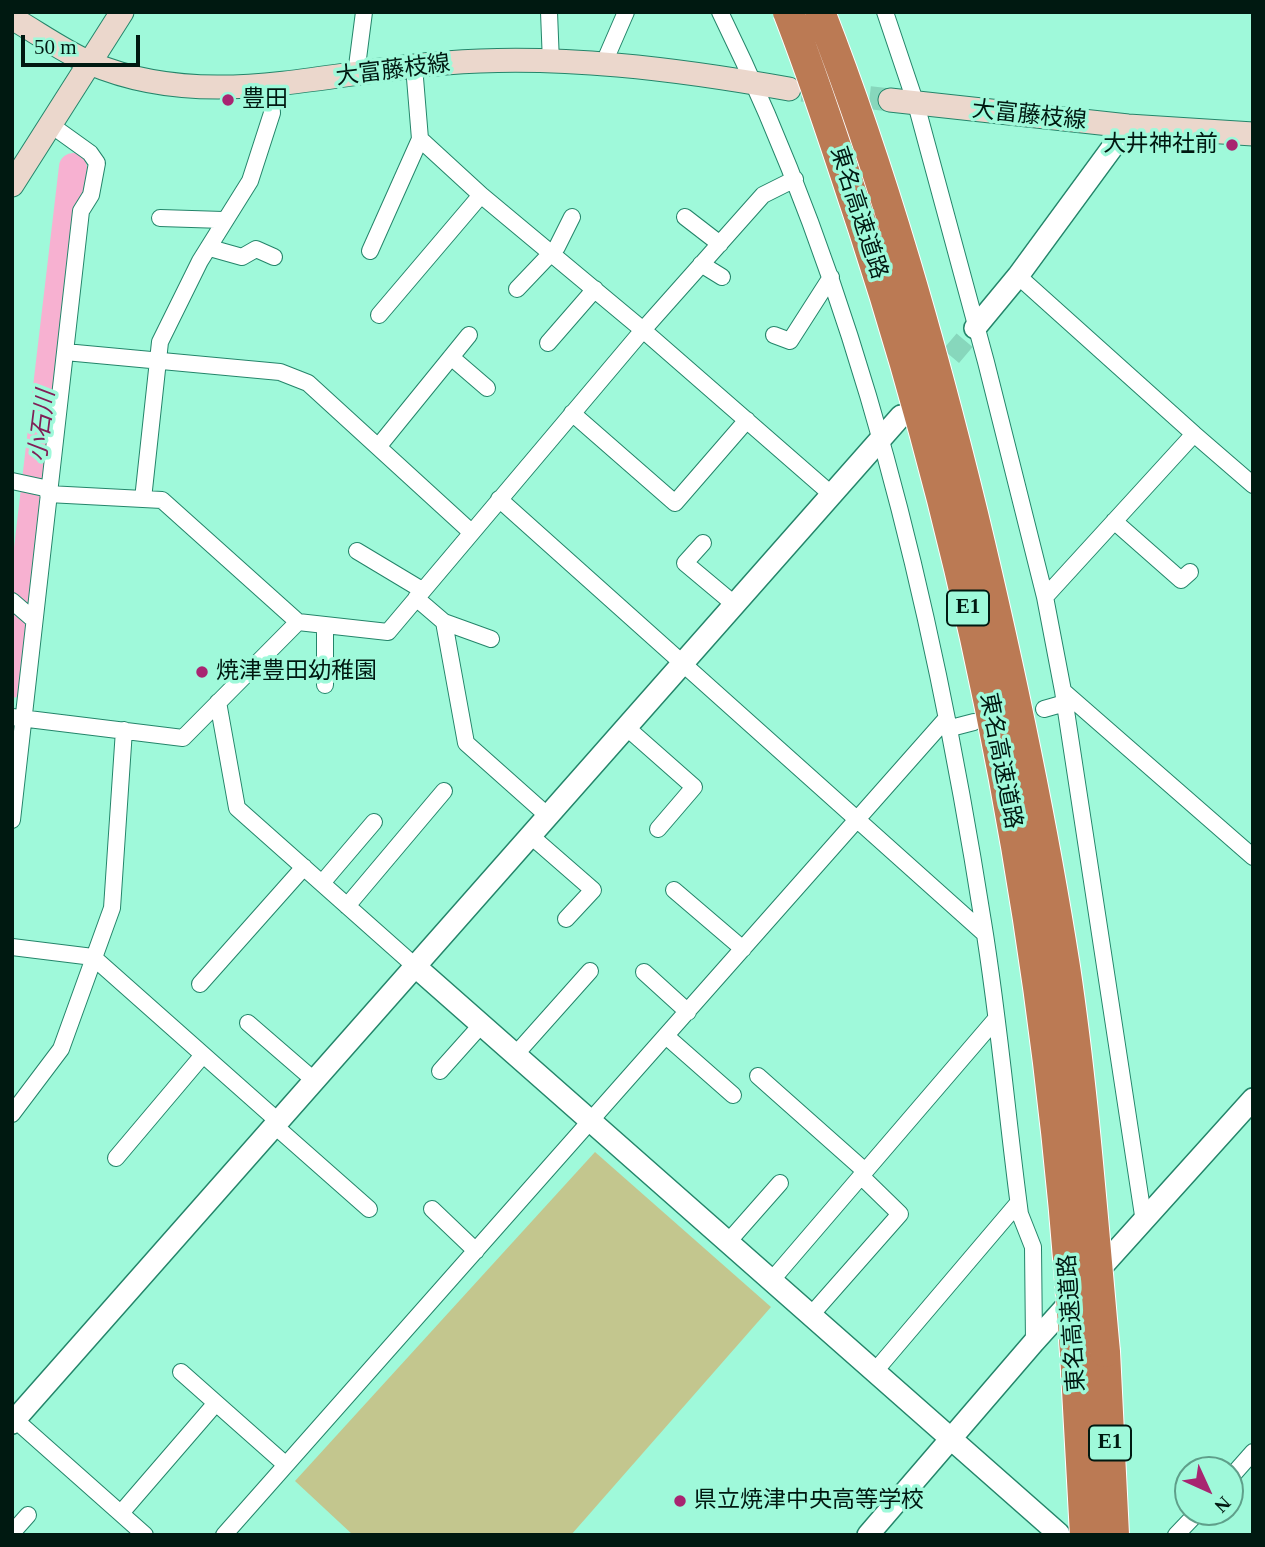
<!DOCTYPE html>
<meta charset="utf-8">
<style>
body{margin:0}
#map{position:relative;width:1265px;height:1547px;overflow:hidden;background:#9ff9da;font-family:"Times New Roman",serif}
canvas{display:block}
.frame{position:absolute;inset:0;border:14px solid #001911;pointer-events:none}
.north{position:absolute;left:1174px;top:1456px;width:70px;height:70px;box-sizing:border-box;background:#9ff9da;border:2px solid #5f9f8a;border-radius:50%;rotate:135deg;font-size:19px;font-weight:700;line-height:28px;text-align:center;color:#001911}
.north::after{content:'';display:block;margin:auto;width:24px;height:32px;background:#a82571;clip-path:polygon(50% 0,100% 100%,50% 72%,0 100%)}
.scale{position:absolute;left:21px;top:35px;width:119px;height:32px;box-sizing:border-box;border:4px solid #001911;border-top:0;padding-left:9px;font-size:21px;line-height:24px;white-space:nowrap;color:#001911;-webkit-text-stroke:5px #9ff9da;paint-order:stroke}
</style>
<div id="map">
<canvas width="1265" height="1547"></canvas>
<div class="frame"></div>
<div class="north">N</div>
<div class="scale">50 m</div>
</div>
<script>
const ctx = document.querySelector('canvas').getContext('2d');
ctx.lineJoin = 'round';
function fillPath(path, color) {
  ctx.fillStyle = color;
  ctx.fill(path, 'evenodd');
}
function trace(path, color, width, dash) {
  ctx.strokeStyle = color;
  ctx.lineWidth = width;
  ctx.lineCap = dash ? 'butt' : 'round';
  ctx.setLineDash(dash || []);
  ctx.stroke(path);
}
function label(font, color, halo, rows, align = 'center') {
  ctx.font = font + ' "Times New Roman","Noto Sans JP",serif';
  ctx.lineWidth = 7;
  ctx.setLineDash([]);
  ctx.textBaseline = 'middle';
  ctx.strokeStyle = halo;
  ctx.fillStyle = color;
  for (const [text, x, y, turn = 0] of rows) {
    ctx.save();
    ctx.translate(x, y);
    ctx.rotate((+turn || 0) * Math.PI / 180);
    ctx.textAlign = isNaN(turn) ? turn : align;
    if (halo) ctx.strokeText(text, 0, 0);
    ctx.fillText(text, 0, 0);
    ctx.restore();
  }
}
const green = new Path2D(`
 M 595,1152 L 771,1307 L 571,1535 L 353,1535 L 295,1481 Z`);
const river = new Path2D(`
 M 12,684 L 73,167`);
const tertiaryTunnel = new Path2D(`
 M 931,380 L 975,328`);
const secondaryTunnel = new Path2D(`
 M 802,90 L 890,100`);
const minor = new Path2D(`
 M 549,12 L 551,63
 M 720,12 C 860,296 934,611 983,922 C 999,1019 1007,1117 1020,1214 L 1033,1247 L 1034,1342
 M 885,12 L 916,104 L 986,362 L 1045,597 L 1063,691 L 1144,1222
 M 603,65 L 626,12
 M 414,66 L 420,139 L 481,195 L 643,330 L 831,494
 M 356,74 L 364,12
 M 685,217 L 720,244
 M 160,218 L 223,220
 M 210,248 L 242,257 L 256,249 L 274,257
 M 370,251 L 420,139
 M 701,264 L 722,277
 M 1018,276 L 1194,434 L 1045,597
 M 517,289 L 557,247 L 572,217
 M 379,315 L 481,195
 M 774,335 L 790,341 L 831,277
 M 548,343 L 595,289
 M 65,352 L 280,372 L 308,383 L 471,532
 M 451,357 L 487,388
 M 572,413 L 675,503 L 747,420
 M 1194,434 L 1253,485
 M 378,447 L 469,335
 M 12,481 L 49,489
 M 48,494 L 162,500 L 298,622
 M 143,499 L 160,342 L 200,261 L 250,181 L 272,113 L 270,87
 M 499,499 L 985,934
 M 1114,521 L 1181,580 L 1190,572
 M 703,543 L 685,563 L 734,604
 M 357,551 L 422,590
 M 416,598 L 444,622 L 491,639
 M 12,601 L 34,620
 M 444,622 L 466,743 L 548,816
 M 325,625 L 325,685
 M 1063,691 L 1253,857
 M 218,702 L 237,808 L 416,967
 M 1044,709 L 1065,703
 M 12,717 L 183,738 L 298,622 L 388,632 L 643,330 L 763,195 L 795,179
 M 626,727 L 694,787 L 658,829
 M 947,729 L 974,722
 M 12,820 L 81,211 L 91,195 L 97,163 L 90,153 L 51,125
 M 531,836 L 593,890 L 566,919
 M 322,883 L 374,822
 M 674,890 L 743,949
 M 347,906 L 444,791
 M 12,947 L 93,957 L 279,1122
 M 644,972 L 688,1012
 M 200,984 L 304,867
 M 248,1023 L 315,1081
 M 666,1036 L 733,1095
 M 516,1054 L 590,971
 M 440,1071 L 482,1024
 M 758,1076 L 865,1171
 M 12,1114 L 61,1049 L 112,908 L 124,730
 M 275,1126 L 369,1209
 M 116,1158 L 203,1055
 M 432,1209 L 476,1251
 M 728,1242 L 780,1183
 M 771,1281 L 995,1020
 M 811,1315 L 900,1214 L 861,1176
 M 876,1370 L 1018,1203
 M 181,1372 L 286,1465
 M 12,1417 L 145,1535
 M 1230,1478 L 1253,1452
 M 121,1513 L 216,1403
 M 12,1533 L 28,1515
 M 224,1535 L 945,720
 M 1176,1535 L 1198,1512`);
const tertiary = new Path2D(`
 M 975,328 L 1018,276 L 1128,126
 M 416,967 L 1059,1534
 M 12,1423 L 901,416
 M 868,1535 L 1034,1342 L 1253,1099`);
const secondary = new Path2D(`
 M 12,18 C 38,33 63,51 90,63 C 207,113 326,71 446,63 C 559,54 677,69 789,89
 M 890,100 L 1128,126 L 1253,134
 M 12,185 L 122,12`);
const motorway = new Path2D(`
 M 1105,1352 L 1114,1535
 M 1075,1353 L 1085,1535`);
const motorwayBridge = new Path2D(`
 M 788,12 C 816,83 839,156 863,228 C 982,592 1051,970 1075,1353
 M 820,12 C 884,176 931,343 973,514 C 1009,664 1041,814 1065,967 C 1084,1094 1093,1224 1105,1352`);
const markers = [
 [228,100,7,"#a82571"],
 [1232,145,7,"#a82571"],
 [202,672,7,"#a82571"],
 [680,1501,7,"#a82571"]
];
const shields = [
 [968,608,42],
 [1110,1443,42]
];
const shieldNames = [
 ["E1",968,608],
 ["E1",1110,1443]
];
const streetNames = [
 ["大富藤枝線",393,71,-7],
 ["大富藤枝線",1029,116,6],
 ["東名高速道路",858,213,72],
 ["東名高速道路",1000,761,79],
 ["東名高速道路",1073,1323,-94]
];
const poiNames = [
 ["豊田",242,100],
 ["大井神社前",1218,145,"right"],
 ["焼津豊田幼稚園",216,672],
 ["県立焼津中央高等学校",694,1501]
];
const waterNames = [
 ["小石川",43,426,-83]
];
fillPath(green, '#c3c68e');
trace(river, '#f7b1d1', 28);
trace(tertiaryTunnel, '#87d7bc', 21, [21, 10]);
trace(secondaryTunnel, '#87d7bc', 23, [23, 11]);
trace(minor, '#24856a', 18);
trace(tertiary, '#24856a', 24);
trace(secondary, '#24856a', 25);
trace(motorway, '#fff', 32);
trace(minor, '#fff', 16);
trace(tertiary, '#fff', 21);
trace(secondary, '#ebd7cc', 23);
trace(motorway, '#bb7a54', 30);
trace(motorwayBridge, '#fff', 32, []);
trace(motorwayBridge, '#bb7a54', 30);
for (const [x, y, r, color] of markers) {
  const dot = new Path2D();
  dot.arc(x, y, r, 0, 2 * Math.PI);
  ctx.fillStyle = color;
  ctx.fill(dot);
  trace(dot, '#9ff9da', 2.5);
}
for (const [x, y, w] of shields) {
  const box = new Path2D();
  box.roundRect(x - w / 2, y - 17.5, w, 35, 5);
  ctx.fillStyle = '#9ff9da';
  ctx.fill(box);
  trace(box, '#001911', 2);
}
label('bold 21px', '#001911', null, shieldNames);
label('23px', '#001911', '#9ff9da', streetNames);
label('23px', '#001911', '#9ff9da', poiNames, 'left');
label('italic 24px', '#811f57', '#9ff9da', waterNames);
</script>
